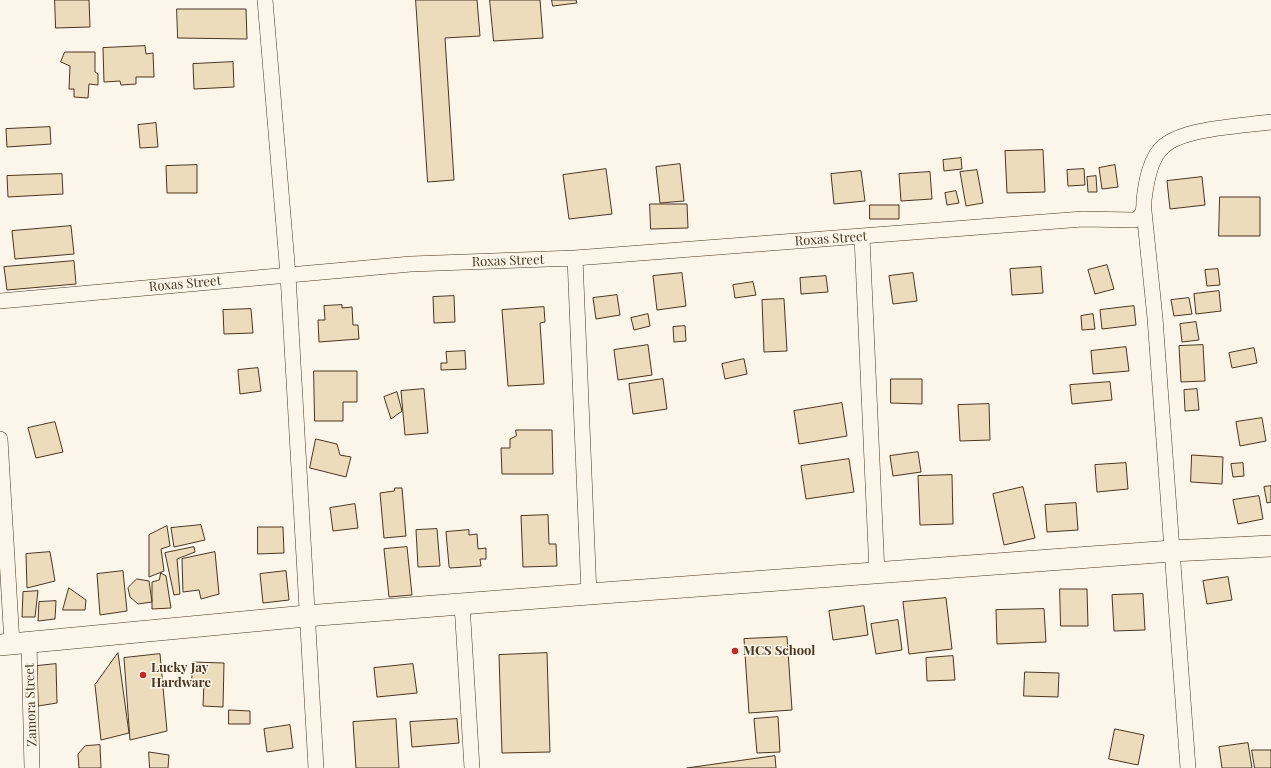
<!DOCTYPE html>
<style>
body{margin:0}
canvas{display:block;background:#fbf6e9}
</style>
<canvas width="1271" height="768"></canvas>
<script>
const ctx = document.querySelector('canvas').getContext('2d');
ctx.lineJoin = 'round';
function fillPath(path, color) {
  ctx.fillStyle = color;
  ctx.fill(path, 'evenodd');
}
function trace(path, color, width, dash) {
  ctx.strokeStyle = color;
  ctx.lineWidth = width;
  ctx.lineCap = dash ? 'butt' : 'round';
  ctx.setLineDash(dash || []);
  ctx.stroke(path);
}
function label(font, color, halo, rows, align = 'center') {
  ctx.font = font + ' "Playfair Display",serif';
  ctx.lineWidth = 3;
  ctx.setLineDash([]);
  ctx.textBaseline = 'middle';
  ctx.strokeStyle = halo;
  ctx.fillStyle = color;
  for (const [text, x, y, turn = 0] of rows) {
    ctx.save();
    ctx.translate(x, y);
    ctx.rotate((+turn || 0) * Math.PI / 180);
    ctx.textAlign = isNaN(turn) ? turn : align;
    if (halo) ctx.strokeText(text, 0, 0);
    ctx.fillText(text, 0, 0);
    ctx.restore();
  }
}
const building = new Path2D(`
 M 55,0 L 89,0 L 90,27 L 56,28 Z
 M 416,0 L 477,0 L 480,36 L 445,38 L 454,180 L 428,182 Z
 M 490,0 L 540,0 L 543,38 L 494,41 Z
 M 552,0 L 576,0 L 577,3 L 553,6 Z
 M 177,9 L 246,9 L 247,39 L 178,38 Z
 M 145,46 L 146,54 L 153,53 L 154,77 L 136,77 L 136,84 L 121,85 L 120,81 L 104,82 L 103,48 Z
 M 65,52 L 95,52 L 95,72 L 98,74 L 98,85 L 89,84 L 88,98 L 74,97 L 74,89 L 69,89 L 70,66 L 61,62 Z
 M 233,62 L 234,87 L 194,89 L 193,64 Z
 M 156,123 L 158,147 L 140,148 L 138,125 Z
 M 50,127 L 51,144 L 7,147 L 6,129 Z
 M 1043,150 L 1045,192 L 1007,193 L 1005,151 Z
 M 961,158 L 962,169 L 944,171 L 943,160 Z
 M 680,164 L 684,201 L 660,203 L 656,167 Z
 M 197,165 L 197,193 L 167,193 L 166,166 Z
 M 1115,165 L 1118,187 L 1102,189 L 1099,168 Z
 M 606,169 L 612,214 L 569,219 L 563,175 Z
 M 1084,169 L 1085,185 L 1068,186 L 1067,170 Z
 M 977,170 L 983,203 L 966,206 L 960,172 Z
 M 861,171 L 865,201 L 834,204 L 831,174 Z
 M 930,172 L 932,199 L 901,201 L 899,174 Z
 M 62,174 L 63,194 L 8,197 L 7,176 Z
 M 1096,176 L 1097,192 L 1088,192 L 1087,177 Z
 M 1202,177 L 1205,205 L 1170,209 L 1167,181 Z
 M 956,191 L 959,203 L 947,205 L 945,193 Z
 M 1220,197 L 1260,197 L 1260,236 L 1219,236 Z
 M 650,204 L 687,204 L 688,228 L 651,229 Z
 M 870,205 L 899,205 L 899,219 L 870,219 Z
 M 71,226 L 74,254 L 15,259 L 12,231 Z
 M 74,261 L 76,284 L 7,290 L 4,267 Z
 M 1107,265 L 1114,289 L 1095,294 L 1088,270 Z
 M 1041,267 L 1043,293 L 1012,295 L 1010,269 Z
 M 1218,269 L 1220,285 L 1207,286 L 1205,270 Z
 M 682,273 L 686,306 L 657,310 L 653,276 Z
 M 913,273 L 917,301 L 893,304 L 889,276 Z
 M 826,276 L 828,292 L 801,294 L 800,278 Z
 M 753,282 L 756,295 L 735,298 L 733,285 Z
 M 1219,291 L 1221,311 L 1196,314 L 1194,294 Z
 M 617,295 L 620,315 L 596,319 L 593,298 Z
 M 454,296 L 455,322 L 434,323 L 433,297 Z
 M 1189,298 L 1192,314 L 1174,316 L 1171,300 Z
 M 784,299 L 787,351 L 764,352 L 762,300 Z
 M 342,305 L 342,308 L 352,307 L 353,325 L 358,325 L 359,339 L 319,342 L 318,320 L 325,320 L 324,306 Z
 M 1134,306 L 1136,325 L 1102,329 L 1100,310 Z
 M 544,307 L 545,322 L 540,323 L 544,384 L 508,386 L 502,310 Z
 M 251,309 L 253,333 L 224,334 L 223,310 Z
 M 648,314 L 650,326 L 634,330 L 631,318 Z
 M 1093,314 L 1095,329 L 1082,330 L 1081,316 Z
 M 1196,322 L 1199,340 L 1182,342 L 1180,324 Z
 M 685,326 L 686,341 L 674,342 L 673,327 Z
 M 648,345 L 652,375 L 618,380 L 614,350 Z
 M 1203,345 L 1205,381 L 1181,382 L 1179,346 Z
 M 1126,347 L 1129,371 L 1093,374 L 1091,351 Z
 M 1254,348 L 1257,363 L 1232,368 L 1229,353 Z
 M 465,351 L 466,369 L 441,370 L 441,363 L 447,363 L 446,352 Z
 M 744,359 L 747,374 L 725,379 L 722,364 Z
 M 258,368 L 261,391 L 240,394 L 238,370 Z
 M 314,371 L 357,371 L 357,402 L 343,402 L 343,421 L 315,421 Z
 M 663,379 L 667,409 L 633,414 L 629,384 Z
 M 891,379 L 922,379 L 922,404 L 891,403 Z
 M 1110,382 L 1112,400 L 1072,404 L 1070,385 Z
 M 424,389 L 428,433 L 405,435 L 401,391 Z
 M 1197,389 L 1199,410 L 1185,411 L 1184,390 Z
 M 397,392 L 402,411 L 391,419 L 384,397 Z
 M 842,403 L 847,436 L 799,444 L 794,411 Z
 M 989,404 L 990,440 L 960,441 L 958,405 Z
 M 1262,418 L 1266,441 L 1240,446 L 1236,422 Z
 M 55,422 L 63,452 L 36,458 L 28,428 Z
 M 516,430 L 552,430 L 553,474 L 502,474 L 501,448 L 510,448 L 510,439 L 516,436 Z
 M 316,439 L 337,444 L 340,455 L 351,457 L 346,477 L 310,468 Z
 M 918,452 L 921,472 L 893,476 L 890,456 Z
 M 1192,455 L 1223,457 L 1222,484 L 1191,482 Z
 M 849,459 L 854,492 L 806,499 L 801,466 Z
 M 1126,463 L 1128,489 L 1097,492 L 1095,465 Z
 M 1243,463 L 1244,476 L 1233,477 L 1231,464 Z
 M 952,475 L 953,524 L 920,525 L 918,476 Z
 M 1271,486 L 1271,502 L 1267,503 L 1264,487 Z
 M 1023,487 L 1035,538 L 1004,545 L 993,494 Z
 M 395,488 L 402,488 L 406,536 L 384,538 L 380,493 L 394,491 Z
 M 1259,496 L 1263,519 L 1238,524 L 1233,500 Z
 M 1076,503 L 1078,530 L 1047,532 L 1045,505 Z
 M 355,504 L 358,528 L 333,531 L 330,508 Z
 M 548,515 L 549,544 L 556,544 L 557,566 L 523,567 L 521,516 Z
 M 201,525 L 205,540 L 174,547 L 171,528 Z
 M 167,526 L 170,546 L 161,549 L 164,571 L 149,577 L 149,535 Z
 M 258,527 L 283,527 L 284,553 L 258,554 Z
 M 437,529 L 440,566 L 418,567 L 416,530 Z
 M 469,530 L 469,535 L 477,534 L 478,549 L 486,548 L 486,559 L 480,559 L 481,566 L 450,568 L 449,566 L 446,532 Z
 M 194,547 L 195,552 L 177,559 L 180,594 L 174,595 L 165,553 Z
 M 407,547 L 412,595 L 389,597 L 384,549 Z
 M 50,552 L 55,581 L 27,588 L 26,554 Z
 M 215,552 L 219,594 L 201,599 L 199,590 L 183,592 L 182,559 Z
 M 123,571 L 127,611 L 100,615 L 97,574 Z
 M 286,571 L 289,600 L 263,603 L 260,574 Z
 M 161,573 L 166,576 L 171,608 L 152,609 L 152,582 L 159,580 Z
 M 1228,577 L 1232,600 L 1207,604 L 1203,581 Z
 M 137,579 L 149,581 L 152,602 L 138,604 L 130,597 L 128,588 Z
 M 69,588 L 86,600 L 85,610 L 63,610 Z
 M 1060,589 L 1087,589 L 1088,626 L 1061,626 Z
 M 38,591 L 35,617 L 22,617 L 23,592 Z
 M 1143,594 L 1145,630 L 1114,631 L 1112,595 Z
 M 946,598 L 952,649 L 909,654 L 903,602 Z
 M 56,601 L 55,619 L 38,621 L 39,602 Z
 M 864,606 L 868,635 L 833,640 L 829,611 Z
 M 1044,609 L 1046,642 L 997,644 L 996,610 Z
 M 898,620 L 902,650 L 876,654 L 871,624 Z
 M 787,637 L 792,710 L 749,713 L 744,639 Z
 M 118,653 L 129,733 L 101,740 L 95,685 Z
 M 547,653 L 550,752 L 502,753 L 499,655 Z
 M 160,654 L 167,731 L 130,740 L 124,658 Z
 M 953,656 L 955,680 L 927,681 L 926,658 Z
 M 193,662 L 224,663 L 223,707 L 203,706 L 204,683 L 192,683 Z
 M 56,664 L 57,703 L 38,706 L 37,666 Z
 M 413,664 L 417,693 L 377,697 L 374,668 Z
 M 1025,672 L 1059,673 L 1058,697 L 1024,696 Z
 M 229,710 L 250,711 L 250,724 L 229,724 Z
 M 778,717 L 780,752 L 757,753 L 754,719 Z
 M 396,719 L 399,768 L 356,768 L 353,722 Z
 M 457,719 L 459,743 L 412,747 L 410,722 Z
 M 290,725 L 293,748 L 267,752 L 264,729 Z
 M 1115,729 L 1144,735 L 1138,765 L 1109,759 Z
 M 1248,743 L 1252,768 L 1222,768 L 1219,747 Z
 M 100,745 L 101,768 L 79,768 L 78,754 L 85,746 Z
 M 1252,750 L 1271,750 L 1271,768 L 1255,768 Z
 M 149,752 L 169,755 L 168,768 L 150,768 Z
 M 775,756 L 776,768 L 687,768 Z`);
const street = new Path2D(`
 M 265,0 L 288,275 L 316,768
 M 1144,211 L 1155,318 L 1188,768
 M 862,237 L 877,573
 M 575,258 L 589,594
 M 0,301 L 411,264 L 575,258 L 1083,219 L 1134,220 C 1138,219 1141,216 1143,212 C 1144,208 1144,204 1144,200 C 1146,183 1150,157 1164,146 C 1184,128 1243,126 1271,122
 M 0,439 L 12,644
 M 462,604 L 472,768
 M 29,642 L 32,768`);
const secondary = new Path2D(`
 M 0,645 L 306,616 L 589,594 L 1172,551 L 1271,546`);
const markers = [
 [735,651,4,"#c62828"],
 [143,675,4,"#c62828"]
];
const streetNames = [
 ["Roxas Street",831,239,-4],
 ["Roxas Street",508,261,-2],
 ["Roxas Street",185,284,-5],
 ["Zamora Street",31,705,-92]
];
const poiNames = [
 ["MCS School",743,651],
 ["Lucky Jay",151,668],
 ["Hardware",151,683]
];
fillPath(building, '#ecdcbc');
trace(building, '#4a3520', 1);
trace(street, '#4a3520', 16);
trace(secondary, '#4a3520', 22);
trace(street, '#fbf6e9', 15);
trace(secondary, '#fbf6e9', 21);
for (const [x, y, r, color] of markers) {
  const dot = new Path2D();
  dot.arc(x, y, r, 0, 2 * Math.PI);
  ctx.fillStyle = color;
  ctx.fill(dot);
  trace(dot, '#fbf6e9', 1.5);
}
label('13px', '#4a3520', '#fbf6e9', streetNames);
label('bold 13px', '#4a3520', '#fbf6e9', poiNames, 'left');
</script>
